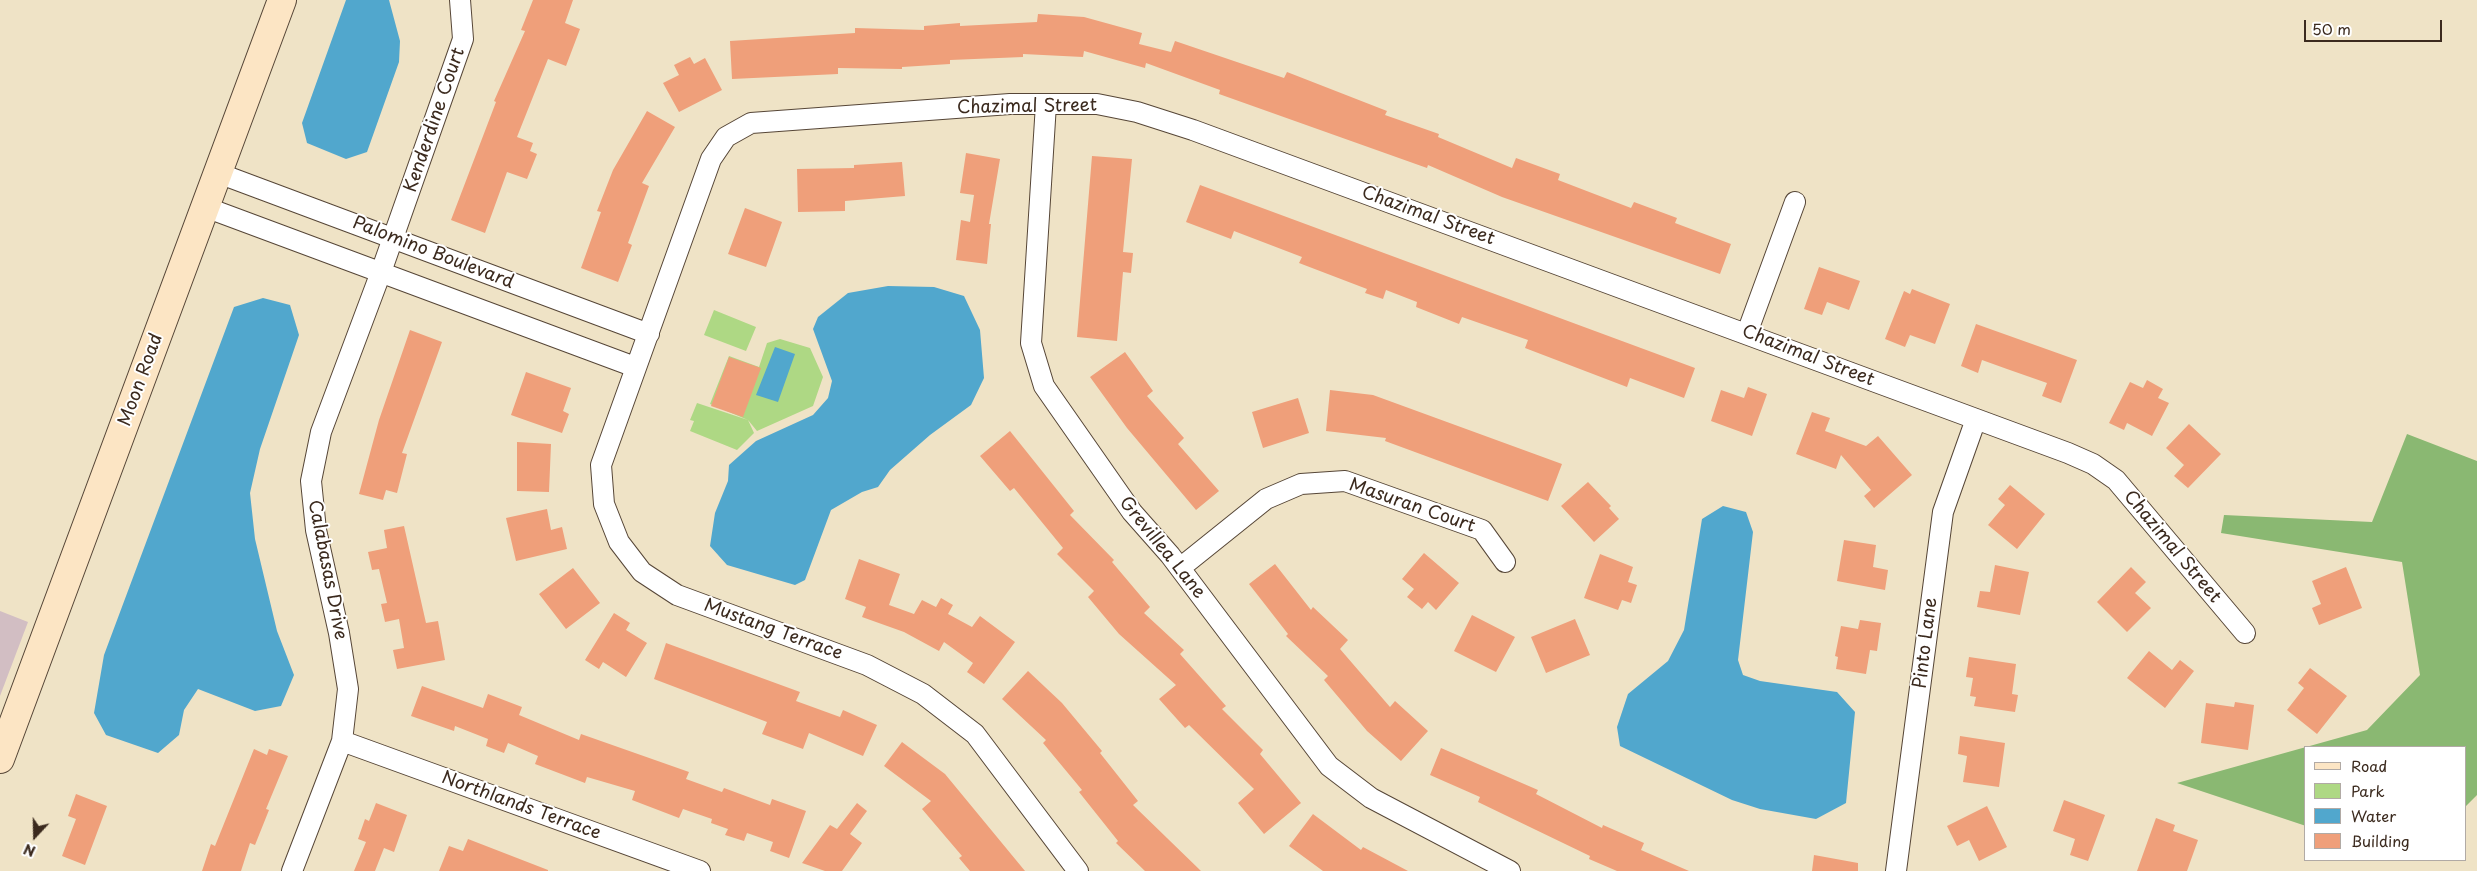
<!DOCTYPE html>
<style>
body{margin:0}
#map{position:relative;width:2477px;height:871px;overflow:hidden;background:#efe3c6;font-family:"Playpen Sans",sans-serif}
canvas{display:block}
.legend{position:absolute;left:2304px;top:746px;width:162px;height:115px;box-sizing:border-box;background:#fff;border:1px solid #b1aaa5;margin:0;padding:6px 9px;list-style:none;font-size:15px;color:#3b2a1e}
.legend li{display:flex;align-items:center;gap:10px;height:25px}
.legend b{width:25px;border:1px solid #b1aaa5}
.north{position:absolute;left:10px;top:811px;width:50px;height:50px;-webkit-text-stroke:4px #fff;paint-order:stroke;rotate:201deg;font-size:14px;font-weight:700;line-height:20px;text-align:center;color:#3b2a1e}
.north::after{content:'';display:block;margin:auto;width:18px;height:22px;background:#3b2a1e;clip-path:polygon(50% 0,100% 100%,50% 72%,0 100%)}
.scale{position:absolute;left:2304px;top:20px;width:138px;height:22px;box-sizing:border-box;border:2px solid #3b2a1e;border-top:0;padding-left:6px;font-size:15px;line-height:18px;white-space:nowrap;color:#3b2a1e;-webkit-text-stroke:4px #fff;paint-order:stroke}
</style>
<div id="map">
<canvas width="2477" height="871"></canvas>
<ul class="legend">
<li><b style="height:6px;background:#fce5c4"></b>Road</li>
<li><b style="height:14px;background:#aed884"></b>Park</li>
<li><b style="height:14px;background:#51a7cd"></b>Water</li>
<li><b style="height:14px;background:#ef9f7a"></b>Building</li>
</ul>
<div class="north">N</div>
<div class="scale">50 m</div>
</div>
<script>
const ctx = document.querySelector('canvas').getContext('2d');
ctx.lineJoin = 'round';
function fillPath(path, color) {
  ctx.fillStyle = color;
  ctx.fill(path, 'evenodd');
}
function trace(path, color, width, dash) {
  ctx.strokeStyle = color;
  ctx.lineWidth = width;
  ctx.lineCap = dash ? 'butt' : 'round';
  ctx.setLineDash(dash || []);
  ctx.stroke(path);
}
function label(font, color, halo, rows, align = 'center') {
  ctx.font = font + ' "Playpen Sans",sans-serif';
  ctx.lineWidth = 4;
  ctx.setLineDash([]);
  ctx.textBaseline = 'middle';
  ctx.strokeStyle = halo;
  ctx.fillStyle = color;
  for (const [text, x, y, turn = 0] of rows) {
    ctx.save();
    ctx.translate(x, y);
    ctx.rotate((+turn || 0) * Math.PI / 180);
    ctx.textAlign = isNaN(turn) ? turn : align;
    if (halo) ctx.strokeText(text, 0, 0);
    ctx.fillText(text, 0, 0);
    ctx.restore();
  }
}
const industrial = new Path2D(`
 M 0,611 L 28,622 L 0,696 Z`);
const green = new Path2D(`
 M 714,310 L 756,327 L 746,351 L 704,335 Z
 M 780,339 L 810,348 L 823,377 L 813,406 L 757,431 L 748,420 L 710,404 L 729,356 L 759,367 L 767,343 Z
 M 697,403 L 748,420 L 754,433 L 737,450 L 690,431 L 694,421 L 690,420 Z`);
const forest = new Path2D(`
 M 2407,434 L 2477,461 L 2477,795 L 2466,806 L 2466,747 L 2306,747 L 2306,826 L 2177,783 L 2367,730 L 2420,675 L 2402,562 L 2221,533 L 2224,515 L 2372,522 Z`);
const water = new Path2D(`
 M 346,0 L 389,0 L 400,41 L 399,62 L 367,152 L 346,159 L 307,143 L 302,123 Z
 M 888,286 L 934,287 L 964,296 L 980,330 L 984,378 L 971,405 L 930,435 L 890,470 L 878,487 L 862,492 L 831,510 L 805,580 L 795,585 L 727,565 L 710,546 L 715,513 L 728,481 L 729,465 L 756,441 L 813,415 L 828,398 L 832,381 L 813,329 L 818,317 L 848,293 Z
 M 263,298 L 290,305 L 299,335 L 260,449 L 250,493 L 255,539 L 277,631 L 294,675 L 281,706 L 255,711 L 198,689 L 184,710 L 179,735 L 158,753 L 106,735 L 94,713 L 104,655 L 234,307 Z
 M 775,347 L 795,354 L 778,402 L 756,395 Z
 M 1723,506 L 1746,512 L 1753,532 L 1738,660 L 1743,675 L 1760,681 L 1837,692 L 1855,712 L 1846,803 L 1816,819 L 1760,809 L 1732,800 L 1620,746 L 1617,727 L 1628,694 L 1668,661 L 1684,630 L 1702,519 Z`);
const building = new Path2D(`
 M 533,0 L 573,0 L 565,23 L 580,29 L 566,66 L 548,59 L 517,137 L 533,143 L 530,151 L 537,154 L 527,179 L 507,172 L 485,233 L 451,220 L 496,102 L 494,101 L 525,31 L 521,30 Z
 M 1038,14 L 1084,17 L 1142,33 L 1139,44 L 1171,52 L 1175,41 L 1284,78 L 1287,72 L 1387,111 L 1385,115 L 1439,134 L 1438,137 L 1512,168 L 1516,158 L 1560,174 L 1558,180 L 1631,208 L 1634,202 L 1677,218 L 1675,223 L 1731,244 L 1720,274 L 1502,197 L 1428,165 L 1427,168 L 1219,94 L 1220,90 L 1146,63 L 1145,68 L 1084,51 L 1083,57 L 1023,54 L 1023,57 L 950,60 L 950,64 L 902,67 L 902,69 L 838,68 L 838,74 L 732,79 L 730,41 L 855,33 L 855,28 L 924,30 L 924,26 L 960,23 L 960,26 L 1037,22 Z
 M 690,57 L 694,64 L 705,58 L 722,90 L 679,112 L 663,83 L 679,75 L 674,65 Z
 M 647,111 L 675,127 L 642,183 L 649,186 L 628,243 L 632,245 L 618,282 L 581,268 L 601,212 L 597,211 L 613,170 Z
 M 966,153 L 1000,159 L 989,224 L 991,224 L 987,264 L 956,260 L 961,220 L 970,222 L 974,195 L 960,193 Z
 M 1092,156 L 1132,159 L 1123,252 L 1133,253 L 1131,273 L 1123,272 L 1117,341 L 1077,337 Z
 M 902,162 L 905,196 L 845,201 L 845,211 L 798,212 L 797,169 L 854,168 L 854,165 Z
 M 1200,185 L 1695,368 L 1684,398 L 1630,378 L 1627,387 L 1525,348 L 1528,340 L 1462,317 L 1459,324 L 1416,307 L 1417,302 L 1386,290 L 1383,299 L 1365,293 L 1367,289 L 1299,263 L 1302,257 L 1234,231 L 1231,239 L 1186,222 Z
 M 745,208 L 782,222 L 766,267 L 728,254 Z
 M 1819,267 L 1860,281 L 1849,310 L 1827,302 L 1822,315 L 1804,309 Z
 M 1912,289 L 1950,304 L 1935,344 L 1910,335 L 1905,347 L 1885,339 L 1904,291 L 1910,294 Z
 M 1976,324 L 2077,360 L 2061,403 L 2042,396 L 2047,383 L 2007,369 L 1982,360 L 1978,373 L 1961,366 Z
 M 410,330 L 442,342 L 402,453 L 407,454 L 397,493 L 386,490 L 383,500 L 359,494 L 379,420 Z
 M 1125,352 L 1153,391 L 1147,396 L 1184,438 L 1178,444 L 1219,491 L 1196,510 L 1127,428 L 1090,377 Z
 M 729,357 L 761,368 L 743,417 L 711,406 Z
 M 526,372 L 571,388 L 563,411 L 569,414 L 562,433 L 511,415 Z
 M 2147,380 L 2163,389 L 2158,398 L 2169,403 L 2152,436 L 2127,423 L 2124,430 L 2109,423 L 2130,382 L 2143,388 Z
 M 1748,387 L 1767,394 L 1752,436 L 1711,421 L 1721,390 L 1744,398 Z
 M 1330,390 L 1373,395 L 1562,464 L 1548,501 L 1385,441 L 1386,438 L 1326,431 Z
 M 1298,398 L 1309,433 L 1263,448 L 1252,412 Z
 M 1812,412 L 1830,418 L 1825,431 L 1866,446 L 1878,436 L 1912,475 L 1874,508 L 1864,496 L 1871,490 L 1841,455 L 1836,469 L 1796,454 Z
 M 2189,424 L 2221,454 L 2188,488 L 2174,476 L 2184,465 L 2166,448 Z
 M 1010,431 L 1074,511 L 1070,515 L 1114,560 L 1112,562 L 1150,607 L 1144,613 L 1184,650 L 1180,654 L 1226,706 L 1222,709 L 1263,750 L 1260,754 L 1301,803 L 1264,834 L 1238,803 L 1254,789 L 1189,725 L 1185,728 L 1159,699 L 1176,685 L 1119,634 L 1088,597 L 1094,591 L 1057,554 L 1063,548 L 1014,488 L 1010,491 L 980,456 Z
 M 517,442 L 551,444 L 549,492 L 517,491 Z
 M 1588,482 L 1611,506 L 1609,508 L 1619,519 L 1594,542 L 1561,506 Z
 M 2010,485 L 2045,514 L 2017,549 L 1988,525 L 2005,505 L 1998,499 Z
 M 547,509 L 551,530 L 562,527 L 567,549 L 516,561 L 506,518 Z
 M 404,526 L 426,623 L 438,621 L 445,660 L 397,669 L 393,650 L 404,648 L 399,619 L 385,622 L 381,604 L 387,603 L 379,569 L 372,570 L 368,552 L 387,548 L 384,530 Z
 M 1844,540 L 1876,545 L 1873,567 L 1888,570 L 1885,590 L 1837,581 Z
 M 1424,553 L 1459,583 L 1436,610 L 1428,602 L 1422,609 L 1407,597 L 1414,589 L 1402,579 Z
 M 1600,554 L 1633,567 L 1628,582 L 1637,585 L 1631,603 L 1622,600 L 1618,610 L 1584,598 Z
 M 859,559 L 900,574 L 889,605 L 914,614 L 922,600 L 936,607 L 941,598 L 953,605 L 948,614 L 972,627 L 980,616 L 1015,642 L 984,684 L 967,672 L 973,663 L 944,642 L 939,651 L 904,632 L 862,617 L 866,607 L 845,599 Z
 M 1275,564 L 1311,610 L 1313,607 L 1348,640 L 1340,649 L 1390,707 L 1395,701 L 1428,731 L 1401,761 L 1367,731 L 1324,680 L 1328,676 L 1286,636 L 1288,634 L 1249,584 Z
 M 1995,565 L 2029,572 L 2020,615 L 1977,607 L 1980,591 L 1990,592 Z
 M 2131,567 L 2146,582 L 2135,593 L 2151,608 L 2127,632 L 2097,602 Z
 M 2346,567 L 2362,608 L 2319,625 L 2312,608 L 2321,604 L 2312,581 Z
 M 573,568 L 600,603 L 566,629 L 539,594 Z
 M 614,613 L 630,623 L 626,630 L 647,643 L 626,677 L 603,662 L 599,669 L 585,660 Z
 M 1472,615 L 1515,637 L 1496,672 L 1454,651 Z
 M 1575,619 L 1590,655 L 1546,673 L 1531,637 Z
 M 1860,620 L 1881,623 L 1877,651 L 1870,650 L 1866,674 L 1836,669 L 1838,657 L 1835,656 L 1841,626 L 1858,629 Z
 M 666,643 L 800,692 L 796,701 L 840,717 L 843,710 L 877,725 L 863,756 L 809,733 L 803,749 L 762,734 L 767,722 L 654,679 Z
 M 2149,651 L 2172,670 L 2180,660 L 2194,671 L 2165,708 L 2127,678 Z
 M 1969,657 L 2016,664 L 2012,694 L 2018,695 L 2015,712 L 1974,706 L 1976,697 L 1970,696 L 1973,678 L 1966,677 Z
 M 2310,668 L 2347,696 L 2317,734 L 2287,710 L 2304,688 L 2298,683 Z
 M 1028,671 L 1062,703 L 1102,751 L 1100,753 L 1138,801 L 1133,805 L 1201,871 L 1145,871 L 1116,843 L 1118,841 L 1079,792 L 1082,790 L 1043,743 L 1046,740 L 1002,699 Z
 M 422,686 L 483,708 L 488,694 L 522,707 L 519,715 L 579,740 L 581,734 L 689,772 L 686,779 L 722,792 L 724,788 L 770,805 L 772,799 L 806,811 L 789,858 L 770,851 L 773,842 L 747,833 L 744,841 L 725,835 L 728,829 L 711,823 L 712,819 L 683,809 L 679,818 L 632,800 L 635,791 L 587,777 L 585,783 L 535,764 L 538,756 L 508,743 L 504,753 L 486,746 L 488,739 L 455,726 L 454,731 L 411,716 Z
 M 2235,702 L 2254,705 L 2248,750 L 2201,743 L 2206,703 L 2234,707 Z
 M 1960,736 L 2005,743 L 1999,787 L 1963,782 L 1967,756 L 1958,754 Z
 M 902,742 L 945,774 L 1025,871 L 970,871 L 959,858 L 962,856 L 922,809 L 931,801 L 884,766 Z
 M 1441,748 L 1538,790 L 1536,794 L 1602,828 L 1603,825 L 1644,843 L 1641,850 L 1689,871 L 1617,871 L 1589,859 L 1590,856 L 1478,802 L 1480,797 L 1430,775 Z
 M 254,749 L 267,755 L 269,749 L 288,756 L 266,809 L 269,810 L 255,845 L 250,843 L 241,871 L 202,871 L 211,844 L 215,846 Z
 M 76,794 L 107,806 L 85,865 L 62,856 L 76,819 L 68,816 Z
 M 2064,800 L 2105,815 L 2088,861 L 2070,855 L 2075,839 L 2053,831 Z
 M 376,803 L 407,815 L 394,852 L 384,848 L 375,871 L 354,871 L 366,842 L 358,839 L 365,819 L 369,821 Z
 M 857,803 L 867,811 L 850,834 L 862,843 L 842,871 L 825,871 L 802,863 L 830,825 L 837,829 Z
 M 1987,806 L 2007,847 L 1979,861 L 1969,840 L 1957,846 L 1947,826 Z
 M 1313,814 L 1361,850 L 1363,847 L 1408,871 L 1323,871 L 1289,846 Z
 M 2156,818 L 2175,825 L 2173,831 L 2198,840 L 2187,871 L 2137,871 Z
 M 468,839 L 548,870 L 548,871 L 439,871 L 449,846 L 463,851 Z
 M 1814,855 L 1858,863 L 1858,871 L 1812,871 Z`);
const street = new Path2D(`
 M 1046,104 L 1031,343 L 1044,386 L 1132,512 L 1170,555 L 1329,766 L 1371,798 L 1510,871
 M 218,173 L 649,334
 M 205,207 L 635,367
 M 1747,333 L 1795,202
 M 1180,568 L 1266,499 L 1301,484 L 1345,481 L 1482,530 L 1505,562
 M 342,741 L 700,871
 M 292,871 L 342,741 L 348,689 L 339,633 L 316,530 L 311,481 L 321,432 L 381,272 L 463,39 L 460,0
 M 1078,871 L 975,734 L 923,694 L 867,665 L 677,595 L 642,572 L 619,542 L 604,504 L 601,465 L 711,159 L 726,137 L 751,123 L 1010,104 L 1097,104 L 1137,112 L 1193,130 L 2068,453 L 2093,464 L 2116,480 L 2245,633
 M 1896,871 L 1943,512 L 1976,419`);
const secondary = new Path2D(`
 M 0,759 L 282,0`);
const streetNames = [
 ["Chazimal Street",1027,107,-1],
 ["Kenderdine Court",435,120,-71],
 ["Chazimal Street",1428,216,20],
 ["Palomino Boulevard",433,253,21],
 ["Chazimal Street",1808,356,21],
 ["Moon Road",141,380,-70],
 ["Masuran Court",1412,506,19],
 ["Chazimal Street",2172,547,50],
 ["Grevillea Lane",1162,548,51],
 ["Calabasas Drive",327,570,79],
 ["Mustang Terrace",773,630,20],
 ["Pinto Lane",1926,643,-83],
 ["Northlands Terrace",521,806,20]
];
fillPath(industrial, '#d2bec3');
fillPath(green, '#aed884');
fillPath(forest, '#8ab872');
fillPath(water, '#51a7cd');
fillPath(building, '#ef9f7a');
trace(street, '#564637', 22);
trace(secondary, '#564637', 30);
trace(street, '#fff', 20);
trace(secondary, '#fce5c4', 28);
label('18px', '#3b2a1e', '#fff', streetNames);
</script>
